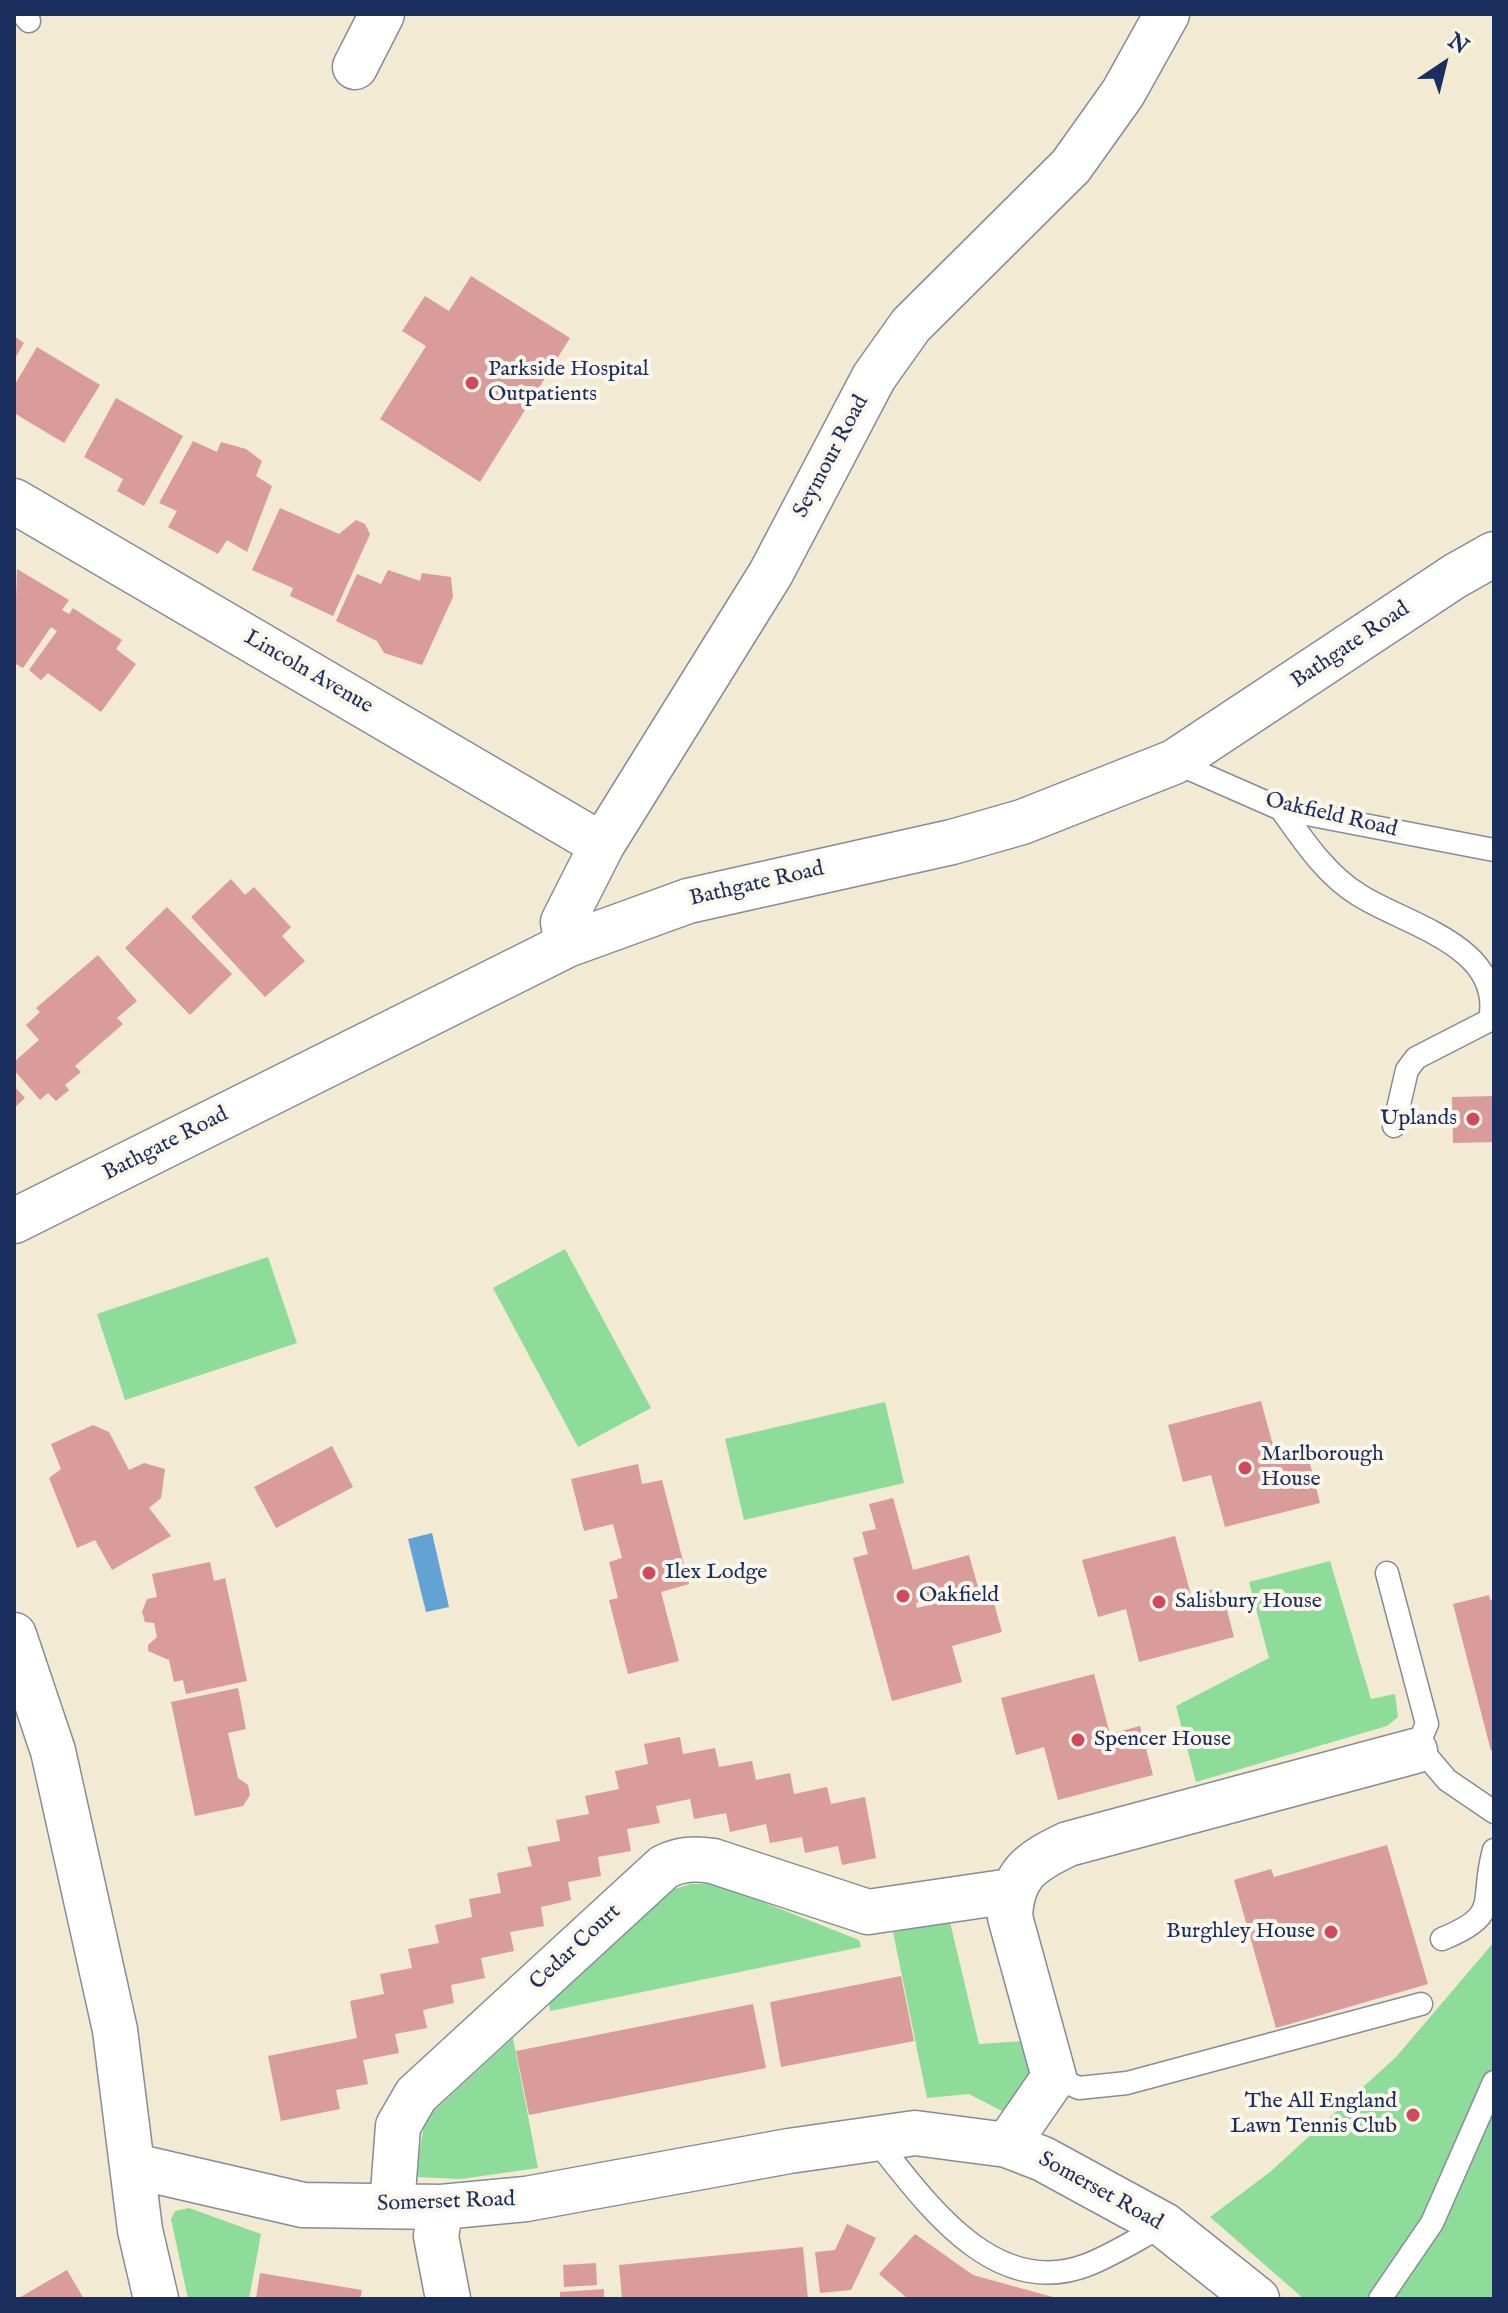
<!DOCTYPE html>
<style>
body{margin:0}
#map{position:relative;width:1508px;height:2313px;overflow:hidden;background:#f2ead2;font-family:"IM FELL English",serif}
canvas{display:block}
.frame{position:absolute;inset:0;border:16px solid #1b2f5e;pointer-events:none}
.north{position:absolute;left:1404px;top:24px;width:80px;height:80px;-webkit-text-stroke:6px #fbf7ec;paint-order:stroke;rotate:35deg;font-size:22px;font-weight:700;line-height:32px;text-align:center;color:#1b2f5e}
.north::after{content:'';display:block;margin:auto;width:28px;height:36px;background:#1b2f5e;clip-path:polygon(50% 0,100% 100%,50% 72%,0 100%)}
</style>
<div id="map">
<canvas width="1508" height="2313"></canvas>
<div class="frame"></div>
<div class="north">N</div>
</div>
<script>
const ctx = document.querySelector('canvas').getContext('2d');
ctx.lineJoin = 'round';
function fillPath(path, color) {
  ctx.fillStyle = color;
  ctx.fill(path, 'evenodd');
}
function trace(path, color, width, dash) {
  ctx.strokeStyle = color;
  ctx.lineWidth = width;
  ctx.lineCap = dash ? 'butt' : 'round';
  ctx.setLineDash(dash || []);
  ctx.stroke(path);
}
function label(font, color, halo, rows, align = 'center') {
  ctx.font = font + ' "IM FELL English",serif';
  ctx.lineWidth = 8;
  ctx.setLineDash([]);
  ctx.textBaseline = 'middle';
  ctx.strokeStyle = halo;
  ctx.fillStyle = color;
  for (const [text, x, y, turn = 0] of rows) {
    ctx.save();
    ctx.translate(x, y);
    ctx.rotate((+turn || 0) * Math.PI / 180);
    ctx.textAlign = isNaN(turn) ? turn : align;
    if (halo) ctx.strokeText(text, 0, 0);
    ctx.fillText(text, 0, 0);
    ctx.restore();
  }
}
const green = new Path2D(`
 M 565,1249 L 651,1408 L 578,1447 L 493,1288 Z
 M 268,1257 L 297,1343 L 125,1400 L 97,1314 Z
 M 885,1402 L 904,1483 L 744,1520 L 725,1439 Z
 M 1330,1561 L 1371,1699 L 1395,1694 L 1398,1717 L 1387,1726 L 1196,1782 L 1176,1706 L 1269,1658 L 1249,1582 Z
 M 691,1884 L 717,1884 L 859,1940 L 861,1947 L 550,2011 L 549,2003 L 674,1889 Z
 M 950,1922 L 979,2044 L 1023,2041 C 1036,2080 1031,2082 1008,2114 L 969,2094 L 927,2098 L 893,1932 Z
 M 1494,1942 L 1494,2299 L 1304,2299 L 1210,2217 L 1270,2172 L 1396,2057 Z
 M 513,2038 L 538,2168 L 461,2179 L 415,2177 L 425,2119 Z
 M 189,2208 L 261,2234 L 249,2299 L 188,2299 L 171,2219 L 175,2211 Z`);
const water = new Path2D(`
 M 432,1533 L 449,1607 L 426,1612 L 408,1539 Z`);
const building = new Path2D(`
 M 471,276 L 570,338 L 480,482 L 380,419 L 426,346 L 402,331 L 425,296 L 449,311 Z
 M 14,336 L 24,343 L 14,360 Z
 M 37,347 L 100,385 L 64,443 L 14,413 L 14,386 Z
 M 116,398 L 183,436 L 144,506 L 117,491 L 123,479 L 84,457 Z
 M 193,441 L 217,452 L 221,442 L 246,449 L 262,461 L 256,476 L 272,486 L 247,552 L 227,540 L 218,554 L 168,527 L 177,511 L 159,503 Z
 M 280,508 L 339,534 L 356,520 L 365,524 L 370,534 L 333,616 L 290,596 L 293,588 L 252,570 Z
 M 17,569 L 69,600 L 62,610 L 69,614 L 73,608 L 122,640 L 116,649 L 136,664 L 101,712 L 48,673 L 41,680 L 29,670 L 57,631 L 51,627 L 23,668 L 14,663 Z
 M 388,570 L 420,581 L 422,573 L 451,577 L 453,597 L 422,665 L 384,653 L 377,641 L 336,621 L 357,574 L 381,584 Z
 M 231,879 L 245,895 L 254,887 L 291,927 L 282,936 L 305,961 L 265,997 L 191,917 Z
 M 167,907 L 232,974 L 190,1015 L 125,948 Z
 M 98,955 L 137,1001 L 117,1018 L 123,1024 L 75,1066 L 81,1072 L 65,1085 L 69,1090 L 56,1101 L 48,1093 L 40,1100 L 14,1070 L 14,1062 L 39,1040 L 26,1025 L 40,1012 L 36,1008 Z
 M 14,1086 L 25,1098 L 14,1108 Z
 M 1494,1096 L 1494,1142 L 1453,1143 L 1452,1097 Z
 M 1261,1401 L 1277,1460 L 1307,1452 L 1320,1503 L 1225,1527 L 1211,1475 L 1183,1482 L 1168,1425 Z
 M 93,1425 L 109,1432 L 129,1470 L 144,1463 L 165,1469 L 161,1498 L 149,1508 L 171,1536 L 112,1570 L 95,1540 L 77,1548 L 49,1478 L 61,1469 L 51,1444 Z
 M 332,1446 L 353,1487 L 276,1528 L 254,1487 Z
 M 638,1464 L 642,1484 L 662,1480 L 689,1584 L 661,1592 L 679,1661 L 628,1674 L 609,1600 L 618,1598 L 609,1562 L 622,1558 L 613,1524 L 584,1531 L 571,1479 Z
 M 893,1498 L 913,1570 L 969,1555 L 978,1587 L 916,1603 L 917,1608 L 990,1589 L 1002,1632 L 952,1646 L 962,1682 L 892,1701 L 853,1558 L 868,1554 L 862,1532 L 876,1529 L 869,1504 Z
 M 1175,1536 L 1191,1595 L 1221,1587 L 1234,1637 L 1139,1662 L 1126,1609 L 1098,1617 L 1082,1560 Z
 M 210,1562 L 214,1581 L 225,1578 L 247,1681 L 186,1694 L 183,1680 L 174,1682 L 169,1660 L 148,1651 L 148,1645 L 157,1637 L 154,1623 L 145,1622 L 142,1612 L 147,1599 L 157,1597 L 152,1574 Z
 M 1489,1595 L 1490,1600 L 1494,1599 L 1494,1750 L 1491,1751 L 1453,1604 Z
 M 1094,1674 L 1110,1734 L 1140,1726 L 1153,1775 L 1058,1800 L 1044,1747 L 1016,1755 L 1001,1698 Z
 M 238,1688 L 246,1729 L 228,1733 L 238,1778 L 248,1785 L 250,1795 L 243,1806 L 195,1816 L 171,1702 Z
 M 680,1737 L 683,1754 L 715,1748 L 719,1767 L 752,1761 L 756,1780 L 790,1773 L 794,1794 L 827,1787 L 831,1804 L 865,1797 L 876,1858 L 842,1865 L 838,1846 L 805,1853 L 802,1837 L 770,1843 L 766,1824 L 730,1832 L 726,1813 L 694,1819 L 690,1799 L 656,1806 L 660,1823 L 627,1829 L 631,1851 L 598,1857 L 601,1876 L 568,1882 L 571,1900 L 541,1907 L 544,1926 L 510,1932 L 514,1951 L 481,1958 L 485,1978 L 451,1985 L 454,2003 L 423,2010 L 427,2028 L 395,2034 L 399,2053 L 363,2060 L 368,2084 L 336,2090 L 340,2109 L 281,2121 L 268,2056 L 357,2038 L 350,2001 L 384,1994 L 380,1974 L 412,1968 L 408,1949 L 439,1943 L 435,1925 L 472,1917 L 469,1899 L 501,1893 L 497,1873 L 532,1866 L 527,1847 L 560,1841 L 556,1820 L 589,1814 L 585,1796 L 619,1789 L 615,1771 L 648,1764 L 644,1744 Z
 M 1387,1845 L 1428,1984 L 1276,2028 L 1234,1880 L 1271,1869 L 1274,1877 Z
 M 901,1976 L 914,2041 L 781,2067 L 770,2002 Z
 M 753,2004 L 766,2068 L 529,2115 L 516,2051 Z
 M 847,2224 L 876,2238 L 851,2290 L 820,2293 L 815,2252 L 835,2250 Z
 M 915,2234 L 973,2275 L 1060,2299 L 908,2299 L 879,2274 Z
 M 803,2247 L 808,2299 L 622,2299 L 619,2265 Z
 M 596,2263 L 597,2285 L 564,2287 L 563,2265 Z
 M 67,2270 L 84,2299 L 17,2299 Z
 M 260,2273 L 362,2290 L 360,2299 L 256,2299 Z
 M 604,2289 L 604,2299 L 560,2299 L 560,2292 Z`);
const lane = new Path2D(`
 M 23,14 L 29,21
 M 1174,762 L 1281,809 L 1494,850
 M 1281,809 C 1303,840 1326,875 1359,895 C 1406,925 1505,946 1490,1020 L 1416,1058 L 1407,1070 L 1394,1126
 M 1387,1573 L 1427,1724 L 1415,1751 L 1430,1760 L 1447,1780 L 1494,1812
 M 1442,1939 C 1503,1914 1479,1903 1494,1850
 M 1054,2077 L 1079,2088 L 1127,2083 L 1421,2004
 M 875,2139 C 925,2201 993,2301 1087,2265 C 1113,2255 1139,2238 1164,2225
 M 1380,2299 L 1432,2223 L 1494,2082`);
const street = new Path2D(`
 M 355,67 L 382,14
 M 14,501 L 602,845
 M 567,945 L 563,922 L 602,845 L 771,573 L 874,377 L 911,325 L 1071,166 L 1123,93 L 1167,14
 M 14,1221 L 567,945 L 688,901 L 952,842 L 1022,822 L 1174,762 L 1455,576 L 1494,554
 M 14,1635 L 53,1751 L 115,2030 L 140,2230 L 156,2299
 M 1007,2145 L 1054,2077 L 1010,1917 C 1012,1874 1030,1862 1068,1844 L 1415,1751
 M 134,2166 L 303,2205 L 441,2207 L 526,2199 L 789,2151 L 915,2133 L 1007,2145 L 1043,2159 L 1164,2225 L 1257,2299
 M 392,2206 L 398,2126 L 416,2095 L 664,1867 C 680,1859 694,1858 713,1861 L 868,1912 L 1011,1891
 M 441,2207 L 436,2236 L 448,2299`);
const markers = [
 [472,383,8,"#d1495b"],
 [1473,1119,8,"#d1495b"],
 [1245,1468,8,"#d1495b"],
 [649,1573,8,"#d1495b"],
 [903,1596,8,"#d1495b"],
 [1159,1602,8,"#d1495b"],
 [1078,1740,8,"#d1495b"],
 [1331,1932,8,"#d1495b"],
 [1413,2115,8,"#d1495b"]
];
const poiNames = [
 ["Parkside Hospital",488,370],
 ["Outpatients",488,395],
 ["Uplands",1457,1119,"right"],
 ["Marlborough",1261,1455],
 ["House",1261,1480],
 ["Ilex Lodge",665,1573],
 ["Oakfield",919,1596],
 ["Salisbury House",1175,1602],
 ["Spencer House",1094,1740],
 ["Burghley House",1315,1932,"right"],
 ["The All England",1397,2102,"right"],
 ["Lawn Tennis Club",1397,2127,"right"]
];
const streetNames = [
 ["Seymour Road",832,457,-62],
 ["Bathgate Road",1351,646,-34],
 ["Lincoln Avenue",308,673,30],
 ["Oakfield Road",1331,816,13],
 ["Bathgate Road",757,885,-13],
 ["Bathgate Road",166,1145,-27],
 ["Cedar Court",576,1948,-43],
 ["Somerset Road",1100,2192,29],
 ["Somerset Road",446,2203,-2]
];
fillPath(green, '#8ddc9a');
fillPath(water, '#63a2d5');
fillPath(building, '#da9c9a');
trace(lane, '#868c98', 25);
trace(street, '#868c98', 47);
trace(lane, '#fff', 22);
trace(street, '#fff', 44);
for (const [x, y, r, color] of markers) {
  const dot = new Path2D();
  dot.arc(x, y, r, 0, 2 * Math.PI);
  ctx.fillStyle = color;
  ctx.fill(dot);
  trace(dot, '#fbf7ec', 3);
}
label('22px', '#1b2f5e', '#fbf7ec', poiNames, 'left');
label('22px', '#1b2f5e', '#fbf7ec', streetNames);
</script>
